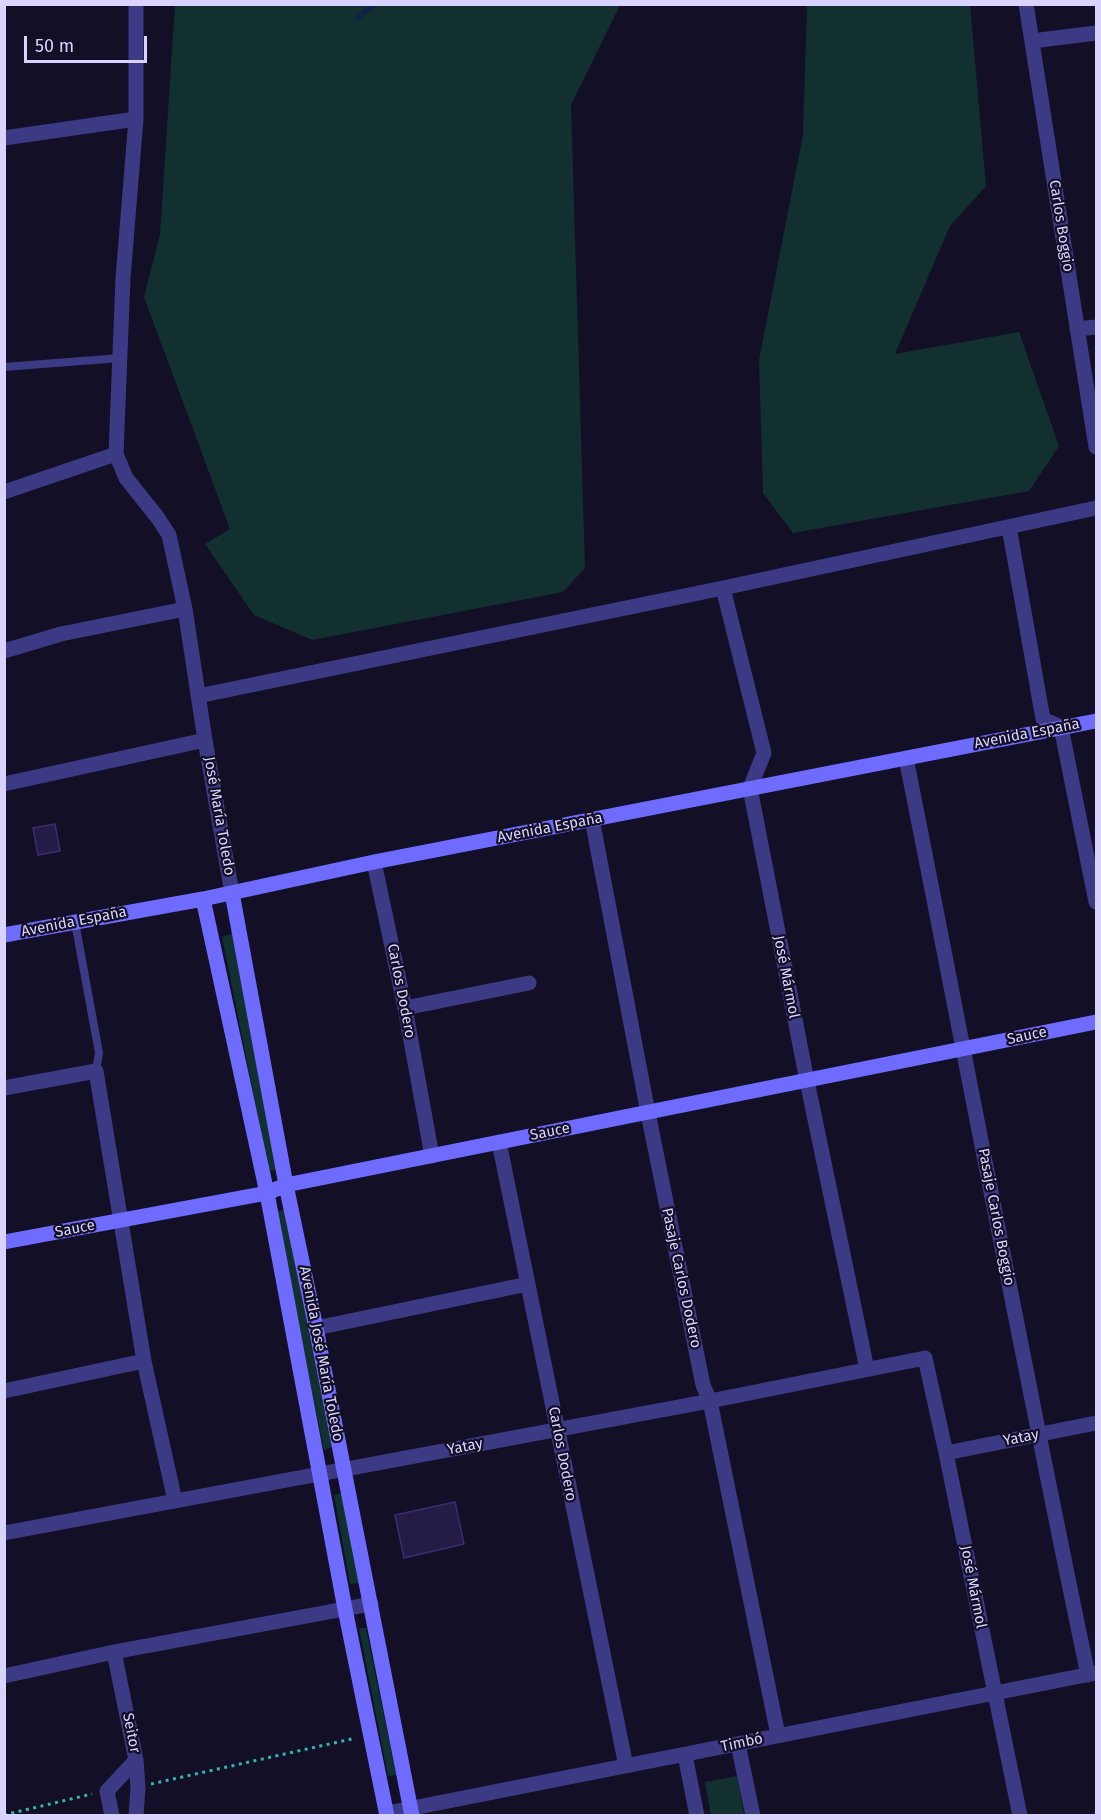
<!DOCTYPE html>
<meta charset="utf-8">
<style>
body{margin:0}
#map{position:relative;width:1101px;height:1820px;overflow:hidden;background:#130f26;font-family:"Fira Sans",sans-serif}
canvas{display:block}
.frame{position:absolute;inset:0;border:6px solid #d9d4ff;pointer-events:none}
.scale{position:absolute;left:24px;top:36px;width:123px;height:27px;box-sizing:border-box;border:3px solid #d9d4ff;border-top:0;padding-left:8px;font-size:18px;line-height:21px;white-space:nowrap;color:#d9d4ff;-webkit-text-stroke:4px #130f26;paint-order:stroke}
</style>
<div id="map">
<canvas width="1101" height="1820"></canvas>
<div class="frame"></div>
<div class="scale">50 m</div>
</div>
<script>
const ctx = document.querySelector('canvas').getContext('2d');
ctx.lineJoin = 'round';
function fillPath(path, color) {
  ctx.fillStyle = color;
  ctx.fill(path, 'evenodd');
}
function trace(path, color, width, dash) {
  ctx.strokeStyle = color;
  ctx.lineWidth = width;
  ctx.lineCap = dash ? 'butt' : 'round';
  ctx.setLineDash(dash || []);
  ctx.stroke(path);
}
function label(font, color, halo, rows, align = 'center') {
  ctx.font = font + ' "Fira Sans",sans-serif';
  ctx.lineWidth = 4.5;
  ctx.setLineDash([]);
  ctx.textBaseline = 'middle';
  ctx.strokeStyle = halo;
  ctx.fillStyle = color;
  for (const [text, x, y, turn = 0] of rows) {
    ctx.save();
    ctx.translate(x, y);
    ctx.rotate((+turn || 0) * Math.PI / 180);
    ctx.textAlign = isNaN(turn) ? turn : align;
    if (halo) ctx.strokeText(text, 0, 0);
    ctx.fillText(text, 0, 0);
    ctx.restore();
  }
}
const green = new Path2D(`
 M 175,5 L 620,5 L 571,105 L 585,568 L 563,592 L 312,640 L 254,615 L 205,544 L 230,529 L 144,297 L 160,234 Z
 M 807,5 L 970,5 L 986,186 L 950,226 L 895,354 L 1019,332 L 1059,446 L 1029,491 L 793,533 L 763,493 L 759,360 L 803,135 Z
 M 232,934 L 279,1169 L 269,1171 L 222,937 Z
 M 284,1210 L 332,1447 L 324,1450 L 276,1212 Z
 M 344,1493 L 360,1583 L 350,1584 L 334,1495 Z
 M 359,1628 L 366,1628 L 396,1775 L 388,1776 Z
 M 737,1776 L 744,1815 L 711,1815 L 705,1782 Z`);
const stream = new Path2D(`
 M 358,18 L 374,4`);
const building = new Path2D(`
 M 55,824 L 60,851 L 38,855 L 33,828 Z
 M 455,1502 L 464,1544 L 404,1558 L 395,1515 Z`);
const path = new Path2D(`
 M 151,1784 L 356,1738
 M 4,1815 L 92,1794`);
const lane = new Path2D(`
 M 4,367 L 120,358
 M 75,922 L 99,1053 L 96,1071`);
const street = new Path2D(`
 M 136,4 L 136,119 L 123,278 L 116,454 L 126,478 L 158,518 L 169,535 L 185,609 L 205,740 L 232,893
 M 1026,4 L 1096,447
 M 1032,41 L 1096,33
 M 4,138 L 136,119
 M 1077,329 L 1096,327
 M 4,492 L 116,454
 M 1009,527 L 1043,719 L 1061,727 L 1096,902
 M 723,588 L 764,753 L 750,788 L 807,1081 L 867,1369
 M 4,651 L 61,634 L 185,609
 M 198,696 L 723,588 L 1096,508
 M 906,758 C 967,1064 1024,1370 1088,1675
 M 4,784 L 205,740
 M 592,819 L 648,1113 L 703,1385 L 710,1401 L 778,1735
 M 374,862 L 405,1008 L 432,1156
 M 405,1008 L 529,983
 M 4,1088 L 96,1071 L 144,1361 L 175,1501
 M 499,1142 L 626,1766
 M 316,1328 L 528,1284
 M 4,1391 L 144,1361
 M 946,1453 L 1096,1423
 M 4,1533 L 710,1401 L 925,1358 L 946,1453 L 1020,1816
 M 114,1652 L 136,1760 L 138,1787 L 136,1816
 M 4,1676 L 114,1652 L 371,1604
 M 738,1744 L 753,1816
 M 685,1755 L 697,1816
 M 387,1813 L 1096,1673
 M 112,1816 L 107,1791 L 136,1760`);
const secondary = new Path2D(`
 M 232,893 L 286,1185 L 316,1328 L 412,1816
 M 203,899 L 267,1193 L 345,1609 L 387,1816
 M 4,935 L 203,899 L 374,862 L 1096,721
 M 4,1242 L 267,1193 L 286,1185 L 1096,1022`);
const streetNames = [
 ["Carlos Boggio",1061,226,81],
 ["Avenida España",1027,734,-11],
 ["José María Toledo",219,816,80],
 ["Avenida España",550,828,-11],
 ["Avenida España",74,922,-11],
 ["José Mármol",786,977,79],
 ["Carlos Dodero",401,991,79],
 ["Sauce",1027,1036,-12],
 ["Sauce",550,1132,-11],
 ["Pasaje Carlos Boggio",996,1217,79],
 ["Sauce",75,1229,-11],
 ["Pasaje Carlos Dodero",681,1278,78],
 ["Avenida José María Toledo",321,1354,79],
 ["Yatay",1021,1438,-11],
 ["Yatay",465,1447,-11],
 ["Carlos Dodero",562,1454,79],
 ["José Mármol",973,1587,79],
 ["Seitor",131,1733,79],
 ["Timbó",742,1743,-12]
];
fillPath(green, '#12302f');
trace(stream, '#0c2248', 5);
fillPath(building, '#241b47');
trace(building, '#3b2d73', 1.5);
trace(path, '#2fb8b0', 3, [3, 4.5]);
trace(lane, '#3d3a85', 8);
trace(street, '#3d3a85', 15);
trace(secondary, '#6f6bff', 15);
label('15px', '#d9d4ff', '#130f26', streetNames);
</script>
